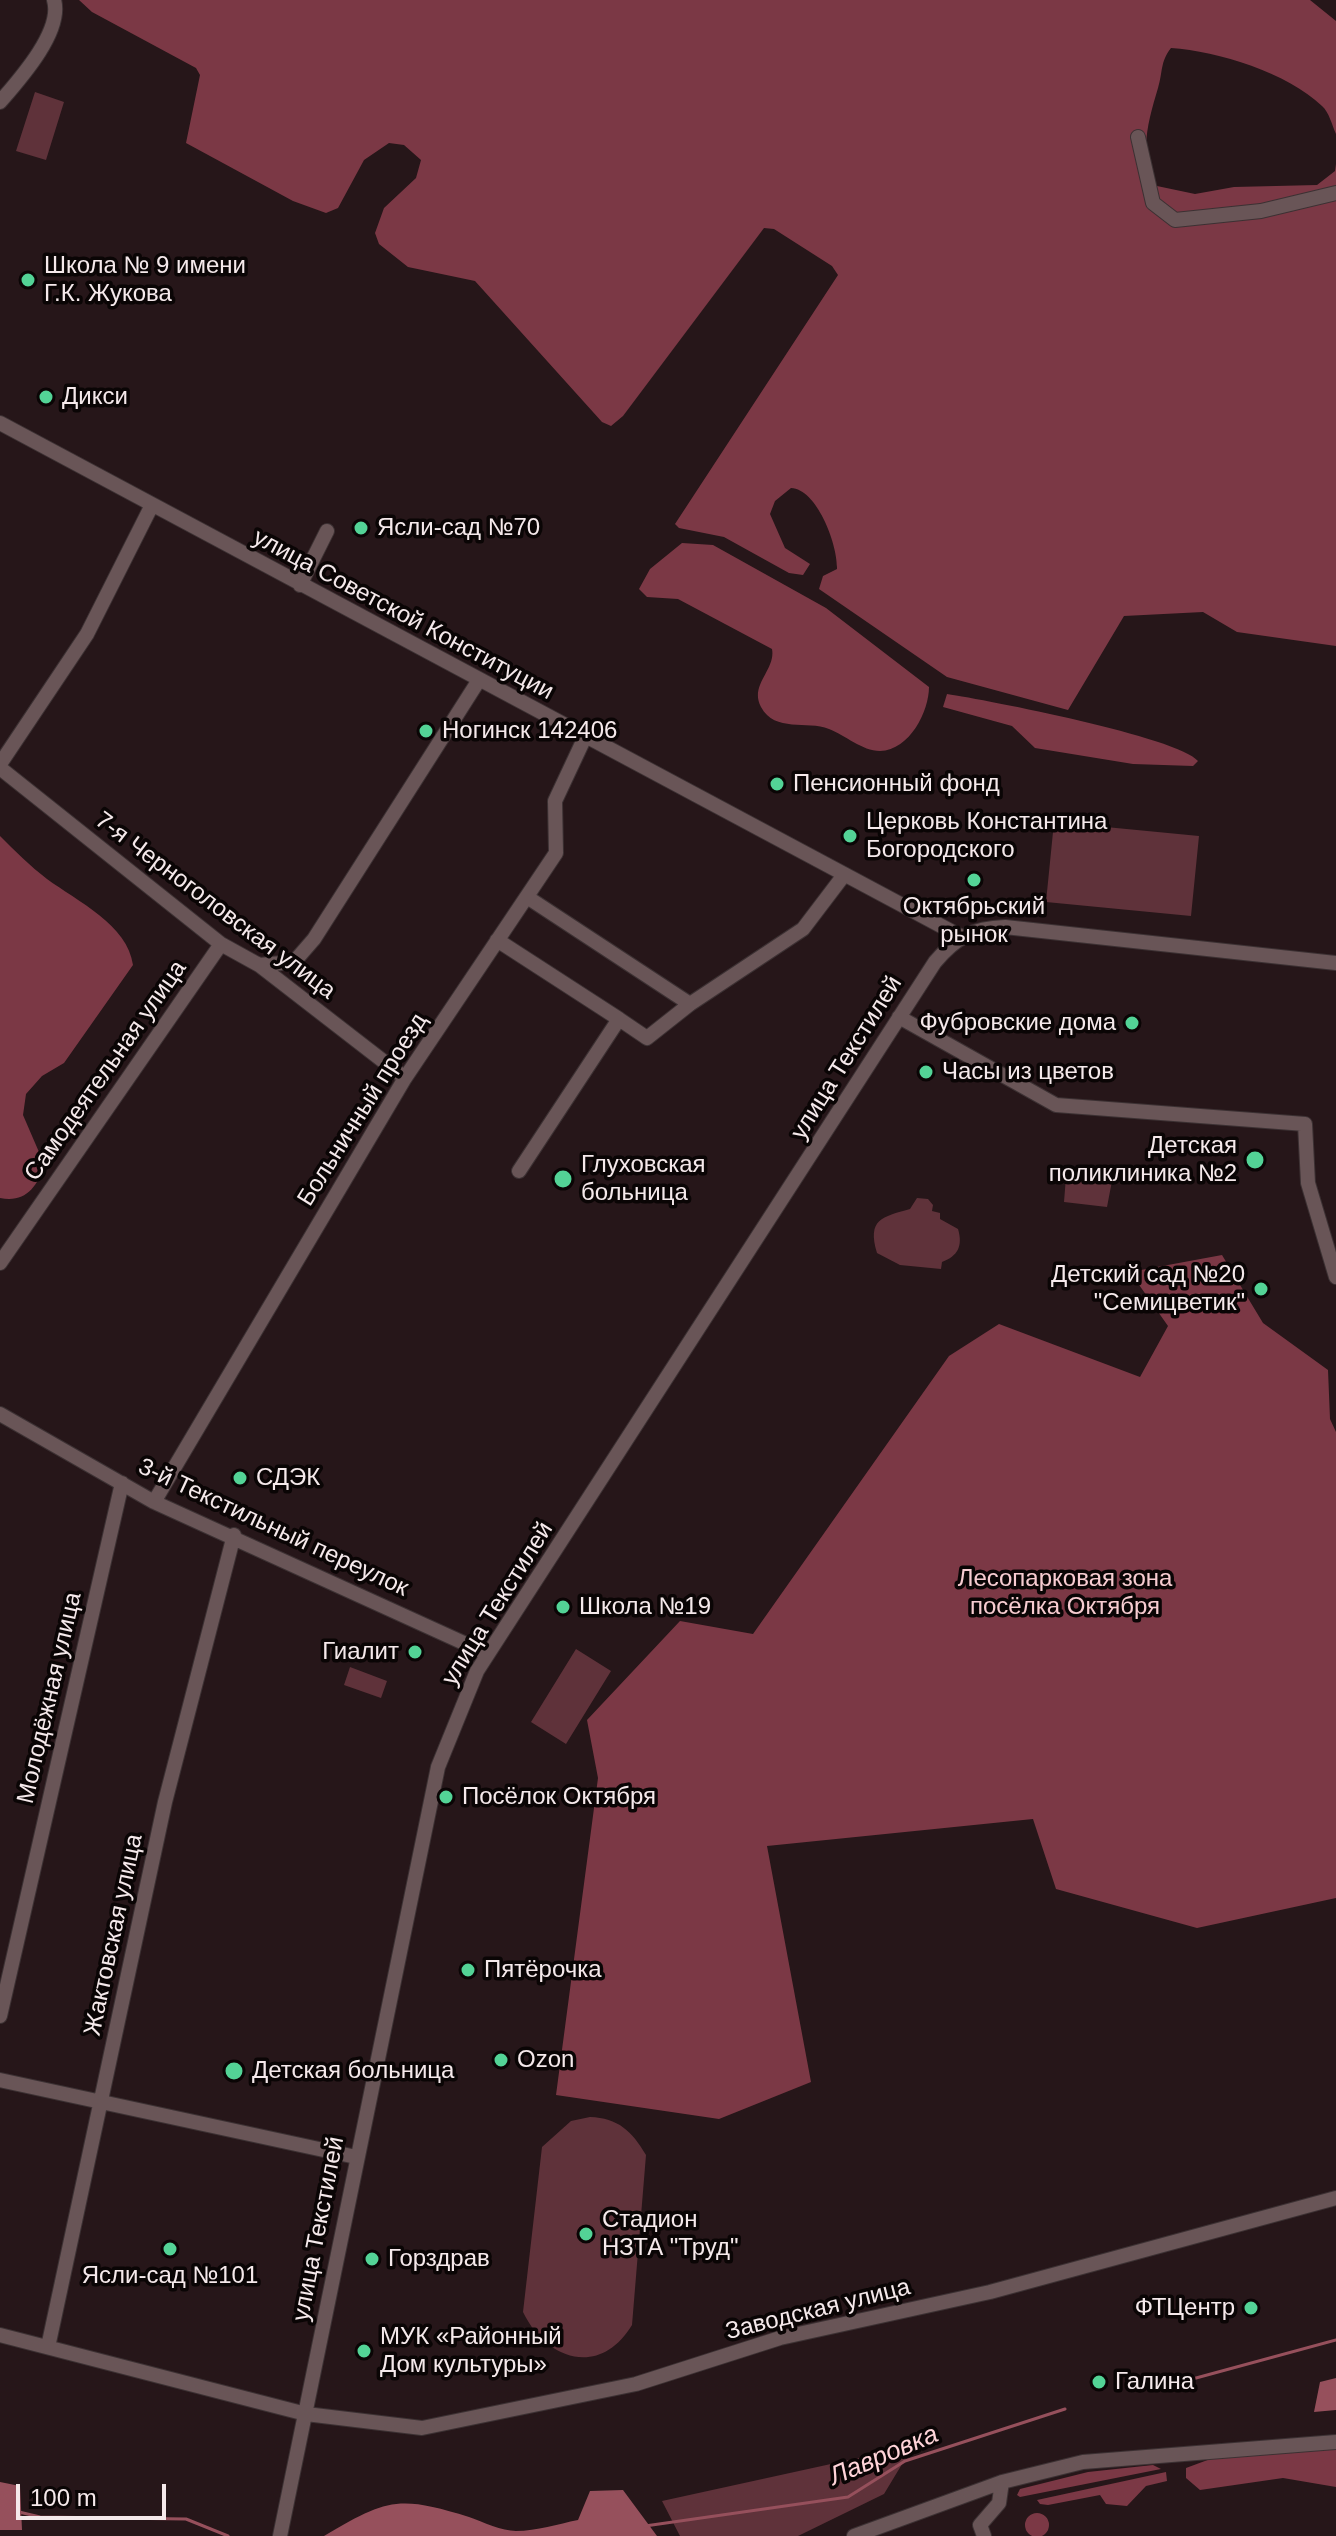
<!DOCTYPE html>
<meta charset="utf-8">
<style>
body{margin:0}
#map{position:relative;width:1336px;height:2536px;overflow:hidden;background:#261619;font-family:Arial,sans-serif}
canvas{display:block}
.scale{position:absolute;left:16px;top:2484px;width:150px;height:36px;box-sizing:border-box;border:4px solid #f5e9eb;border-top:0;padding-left:10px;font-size:24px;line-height:28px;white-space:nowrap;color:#f5e9eb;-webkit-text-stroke:6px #0a0505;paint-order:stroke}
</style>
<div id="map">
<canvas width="1336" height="2536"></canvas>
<div class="scale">100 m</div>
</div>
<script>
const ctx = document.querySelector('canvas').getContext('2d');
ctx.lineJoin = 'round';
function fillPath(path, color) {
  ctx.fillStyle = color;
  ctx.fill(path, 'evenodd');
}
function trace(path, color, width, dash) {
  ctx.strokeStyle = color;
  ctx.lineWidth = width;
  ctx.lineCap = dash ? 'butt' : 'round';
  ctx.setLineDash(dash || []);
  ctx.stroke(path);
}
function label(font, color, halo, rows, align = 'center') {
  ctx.font = font + ' Arial,sans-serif';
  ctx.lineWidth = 7;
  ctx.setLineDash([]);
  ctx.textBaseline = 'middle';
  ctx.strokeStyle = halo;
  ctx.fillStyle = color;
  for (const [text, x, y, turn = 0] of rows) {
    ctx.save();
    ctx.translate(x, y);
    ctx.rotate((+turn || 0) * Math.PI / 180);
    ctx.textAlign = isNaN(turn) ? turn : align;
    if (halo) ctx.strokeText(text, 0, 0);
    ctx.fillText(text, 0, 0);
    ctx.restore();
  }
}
const green = new Path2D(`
 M 35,92 L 64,102 L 46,160 L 16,151 Z
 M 1054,822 L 1199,836 L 1191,916 L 1046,902 Z
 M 1066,1177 L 1112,1181 L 1107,1207 L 1064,1202 Z
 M 917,1198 L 928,1199 L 933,1205 L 932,1211 L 940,1213 L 940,1219 L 958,1229 C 963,1246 958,1256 942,1262 L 941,1269 L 900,1265 L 877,1253 C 867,1219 882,1217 910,1209 Z
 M 576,1649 L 611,1671 L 566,1744 L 531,1722 Z
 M 350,1667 L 387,1681 L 381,1698 L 344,1685 Z
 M 590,2117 C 618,2118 632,2131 646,2155 L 632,2325 C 600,2378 546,2360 523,2312 L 542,2147 L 571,2121 Z
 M 913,2446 L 884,2494 L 798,2536 L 680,2536 L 662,2501 Z`);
const forest = new Path2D(`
 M 79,0 L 1310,0 L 1336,21 L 1336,134 C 1332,125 1329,112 1322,106 C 1288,73 1218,51 1171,48 C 1160,62 1163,72 1158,88 C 1148,122 1138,154 1157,186 L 1195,194 L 1234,187 L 1317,185 L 1335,171 L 1336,164 L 1336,646 L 1237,632 L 1203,612 L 1124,616 L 1068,710 L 947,677 L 819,589 L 823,576 L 837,569 C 838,545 817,489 791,488 L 775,501 L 770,514 L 785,548 L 810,564 L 803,575 L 789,573 L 724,537 L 679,528 L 675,524 L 838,275 L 832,266 L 774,229 L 764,228 L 623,416 L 611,426 L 602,422 L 475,281 L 408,267 L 379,244 L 375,233 L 384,208 L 416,178 L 421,160 L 404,145 L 389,143 L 364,160 L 338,208 L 326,213 L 293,201 L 186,143 L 200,75 L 196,68 L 92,12 Z
 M 682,543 L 713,545 L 826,608 L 929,687 C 929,711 910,750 880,751 C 862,751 845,735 829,729 C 807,720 775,733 761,707 C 749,685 776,670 772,649 L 678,599 L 647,597 L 639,589 L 650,569 Z
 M 947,694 C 987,700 1178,737 1198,761 L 1193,766 L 1133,764 L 1035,748 L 1012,726 L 943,707 Z
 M 0,836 C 15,851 30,866 47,879 C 77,901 128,925 133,965 L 64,1063 L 42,1076 L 26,1094 L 23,1115 L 45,1166 C 36,1188 25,1203 0,1198 Z
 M 1222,1255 L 1263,1323 L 1328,1370 L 1330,1419 L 1336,1432 L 1336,1898 L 1197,1928 L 1056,1889 L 1033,1819 L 767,1846 L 811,2082 L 719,2119 L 556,2095 L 598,1778 L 587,1720 L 680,1621 L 753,1634 L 949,1356 L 999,1324 L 1140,1377 L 1168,1326 L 1130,1272 Z
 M 1336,2449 L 1336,2487 L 1283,2478 L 1200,2490 L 1186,2478 L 1186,2468 L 1213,2458 Z
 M 1153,2465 L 1161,2469 L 1020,2497 L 1017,2495 L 1020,2489 L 1088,2472 Z
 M 1166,2472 L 1167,2481 L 1146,2486 L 1127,2506 L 1106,2504 L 1100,2495 L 1048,2505 L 1040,2504 L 1037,2500 Z
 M1025 2525a12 12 0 1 1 24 0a12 12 0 1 1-24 0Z`);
const water = new Path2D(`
 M 1336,2378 L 1336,2410 L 1314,2412 L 1320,2382 Z
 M 0,2482 L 20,2486 L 22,2530 L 0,2530 Z
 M 623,2490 L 657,2536 L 324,2536 C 387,2499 398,2495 469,2517 C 483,2522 502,2531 516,2531 C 537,2531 558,2524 578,2520 L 590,2491 Z`);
const stream = new Path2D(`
 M 1185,2381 L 1336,2340
 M 19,2512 L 40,2517 L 186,2519 L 228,2536
 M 645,2526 L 848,2497 L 905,2461 L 1065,2409`);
const minor = new Path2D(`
 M 0,102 C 20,79 63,31 54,0
 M 1138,137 L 1153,203 L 1175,220 L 1261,211 L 1336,193
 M 0,423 L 960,936
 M 300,585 L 327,531
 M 0,764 L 87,634 L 152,505
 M 0,768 L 221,944 L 259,965 L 405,1078
 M 527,897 L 690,1004 L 803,929 L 844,875
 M 497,940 L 619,1019 L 519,1171
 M 259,965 L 294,962 L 314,939 L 479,680
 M 899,1017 L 1056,1105 L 1305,1124 L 1308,1183 L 1336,1277
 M 619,1019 L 647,1038 L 690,1004
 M 0,1263 L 221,944
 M 0,1414 L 154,1502 L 488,1654
 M 154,1502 L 405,1078 L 556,853 L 555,801 L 585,737
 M 0,2016 L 122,1483
 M 0,2080 L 356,2157
 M 0,2335 L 306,2414 L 422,2428 L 636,2384 L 780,2338 L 990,2292 L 1336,2198
 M 48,2347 L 165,1802 L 234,1535
 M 280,2536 L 438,1767 L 477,1671 L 935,962 C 956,937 973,928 1005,927 L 1336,963
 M 854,2536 L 1002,2482 L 1083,2462 L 1336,2442
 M 984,2536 L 980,2525 L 999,2503 L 1002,2482`);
const markers = [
 [28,280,8,"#53d396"],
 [46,397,8,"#53d396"],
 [361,528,8,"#53d396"],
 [426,731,8,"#53d396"],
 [777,784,8,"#53d396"],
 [850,836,8,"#53d396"],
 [974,880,8,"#53d396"],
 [1132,1023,8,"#53d396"],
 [926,1072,8,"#53d396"],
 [1255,1160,10,"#53d396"],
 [563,1179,10,"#53d396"],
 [1261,1289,8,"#53d396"],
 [240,1478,8,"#53d396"],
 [563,1607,8,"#53d396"],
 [415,1652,8,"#53d396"],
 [446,1797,8,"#53d396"],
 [468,1970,8,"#53d396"],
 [501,2060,8,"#53d396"],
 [234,2071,10,"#53d396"],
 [586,2234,8,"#53d396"],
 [170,2249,8,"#53d396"],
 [372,2259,8,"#53d396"],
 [1251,2308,8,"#53d396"],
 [364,2351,8,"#53d396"],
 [1099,2382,8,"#53d396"]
];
const poiNames = [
 ["Школа № 9 имени",44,266],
 ["Г.К. Жукова",44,294],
 ["Дикси",62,397],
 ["Ясли-сад №70",377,528],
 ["Ногинск 142406",442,731],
 ["Пенсионный фонд",793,784],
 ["Церковь Константина",866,822],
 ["Богородского",866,850],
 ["Октябрьский",974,907,"center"],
 ["рынок",974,935,"center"],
 ["Фубровские дома",1116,1023,"right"],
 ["Часы из цветов",942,1072],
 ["Детская",1237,1146,"right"],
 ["поликлиника №2",1237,1174,"right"],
 ["Глуховская",581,1165],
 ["больница",581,1193],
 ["Детский сад №20",1245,1275,"right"],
 ["\"Семицветик\"",1245,1303,"right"],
 ["СДЭК",256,1478],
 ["Школа №19",579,1607],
 ["Гиалит",399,1652,"right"],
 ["Посёлок Октября",462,1797],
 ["Пятёрочка",484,1970],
 ["Ozon",517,2060],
 ["Детская больница",252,2071],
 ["Стадион",602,2220],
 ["НЗТА \"Труд\"",602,2248],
 ["Горздрав",388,2259],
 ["Ясли-сад №101",170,2276,"center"],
 ["ФТЦентр",1235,2308,"right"],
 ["МУК «Районный",380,2337],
 ["Дом культуры»",380,2365],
 ["Галина",1115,2382]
];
const streetNames = [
 ["улица Советской Конституции",403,615,28],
 ["7-я Черноголовская улица",215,906,37],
 ["улица Текстилей",847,1058,-58],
 ["Самодеятельная улица",106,1071,-55],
 ["Больничный проезд",363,1110,-58],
 ["3-й Текстильный переулок",273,1528,25],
 ["улица Текстилей",498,1604,-58],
 ["Молодёжная улица",50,1698,-77],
 ["Жактовская улица",114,1935,-78],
 ["улица Текстилей",319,2229,-79],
 ["Заводская улица",818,2310,-14]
];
const parkNames = [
 ["Лесопарковая зона",1065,1579],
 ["посёлка Октября",1065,1607]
];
const waterNames = [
 ["Лавровка",884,2456,-23]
];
fillPath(green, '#5f323a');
fillPath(forest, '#7b3845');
fillPath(water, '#96505c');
trace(stream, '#96505c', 3);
trace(minor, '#3c3133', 16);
trace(minor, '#695557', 14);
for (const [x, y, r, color] of markers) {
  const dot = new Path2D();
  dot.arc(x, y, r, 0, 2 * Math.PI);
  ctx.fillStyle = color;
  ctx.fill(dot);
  trace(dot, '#0a0505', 3);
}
label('24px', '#f5e9eb', '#0a0505', poiNames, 'left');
label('24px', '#f5e9eb', '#0a0505', streetNames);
label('24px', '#f7ccd1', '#0a0505', parkNames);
label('italic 26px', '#ffd4d9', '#0a0505', waterNames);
</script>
